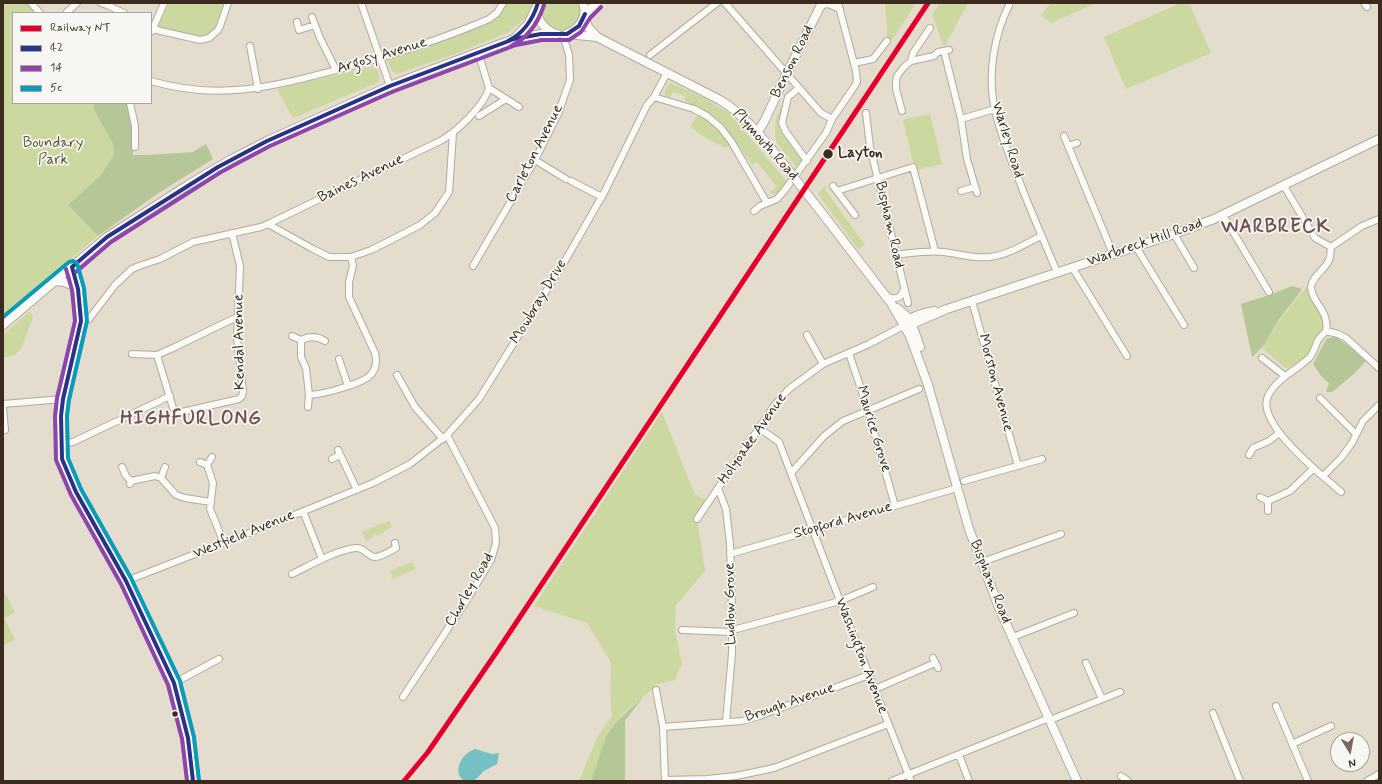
<!DOCTYPE html>
<style>
body{margin:0}
#map{position:relative;width:1382px;height:784px;overflow:hidden;background:#e4dccc;font-family:Mynerve,sans-serif}
canvas{display:block}
.frame{position:absolute;inset:0;border:4px solid #3b2a1e;pointer-events:none}
.legend{position:absolute;left:12px;top:12px;width:140px;height:92px;box-sizing:border-box;background:#f6f6f2;border:1px solid #aba49d;margin:0;padding:5px 7px;list-style:none;font-size:12px;color:#3b2a1e}
.legend li{display:flex;align-items:center;gap:8px;height:20px}
.legend b{width:20px;border:1px solid #aba49d}
.north{position:absolute;left:1330px;top:732px;width:40px;height:40px;box-sizing:border-box;background:#f6f6f2;border:1px solid #aba49d;border-radius:50%;rotate:169deg;font-size:11px;font-weight:700;line-height:16px;text-align:center;color:#3b2a1e}
.north::after{content:'';display:block;margin:auto;width:14px;height:18px;background:#76685b;clip-path:polygon(50% 0,100% 100%,50% 72%,0 100%)}
</style>
<div id="map">
<canvas width="1382" height="784"></canvas>
<div class="frame"></div>
<ul class="legend">
<li><b style="height:5px;background:#e4002b"></b>Railway NT</li>
<li><b style="height:5px;background:#283286"></b>42</li>
<li><b style="height:5px;background:#8e44ad"></b>14</li>
<li><b style="height:5px;background:#069cbc"></b>5c</li>
</ul>
<div class="north">N</div>
</div>
<script>
const ctx = document.querySelector('canvas').getContext('2d');
ctx.lineJoin = 'round';
function fillPath(path, color) {
  ctx.fillStyle = color;
  ctx.fill(path, 'evenodd');
}
function trace(path, color, width, dash) {
  ctx.strokeStyle = color;
  ctx.lineWidth = width;
  ctx.lineCap = dash ? 'butt' : 'round';
  ctx.setLineDash(dash || []);
  ctx.stroke(path);
}
function label(font, color, halo, rows, align = 'center') {
  ctx.font = font + ' Mynerve,sans-serif';
  ctx.lineWidth = 3.5;
  ctx.setLineDash([]);
  ctx.textBaseline = 'middle';
  ctx.strokeStyle = halo;
  ctx.fillStyle = color;
  for (const [text, x, y, turn = 0] of rows) {
    ctx.save();
    ctx.translate(x, y);
    ctx.rotate((+turn || 0) * Math.PI / 180);
    ctx.textAlign = isNaN(turn) ? turn : align;
    if (halo) ctx.strokeText(text, 0, 0);
    ctx.fillText(text, 0, 0);
    ctx.restore();
  }
}
const green = new Path2D(`
 M 3,3 L 28,3 L 35,13 L 13,13 L 13,103 L 94,103 L 94,110 L 113,144 L 114,156 L 100,176 L 68,205 L 98,236 L 3,315 Z
 M 169,3 L 225,3 L 216,30 L 209,36 L 201,38 L 157,27 Z
 M 503,3 L 535,3 L 528,16 L 509,32 L 455,54 L 397,74 C 389,71 388,64 388,56 L 489,19 Z
 M 542,3 L 579,3 C 586,21 567,39 551,28 C 548,27 546,23 545,21 C 541,16 540,9 542,3 Z
 M 885,3 L 916,3 L 888,46 Z
 M 940,3 L 968,3 L 944,47 L 932,15 Z
 M 1051,3 L 1096,3 L 1051,23 L 1041,15 Z
 M 1181,3 L 1189,3 L 1211,53 L 1126,89 L 1104,37 Z
 M 371,67 L 377,69 L 380,76 L 379,81 L 376,83 L 293,118 L 277,89 Z
 M 671,83 L 706,99 L 730,114 L 788,183 C 783,189 777,198 770,192 L 777,187 L 757,162 L 752,165 L 724,125 L 716,118 L 685,101 L 685,96 L 673,92 L 670,98 L 665,95 C 664,90 666,86 671,83 Z
 M 790,88 L 791,89 L 785,99 L 780,117 L 780,127 L 784,137 L 803,161 L 798,169 L 776,142 L 775,130 L 776,118 Z
 M 699,114 L 718,128 L 730,145 L 726,148 L 707,139 L 691,128 L 692,123 Z
 M 930,114 L 942,164 L 915,170 L 903,120 Z
 M 825,185 L 826,191 L 865,245 L 858,249 L 818,194 Z
 M 1308,285 L 1321,312 L 1323,320 L 1324,327 L 1314,339 L 1310,351 L 1305,357 L 1287,369 L 1262,348 L 1276,325 Z
 M 30,311 L 33,317 L 21,349 L 15,355 L 3,358 L 3,335 Z
 M 662,412 L 694,493 L 709,502 L 697,520 L 705,571 L 676,605 L 675,631 L 682,663 L 675,680 L 658,684 L 625,712 L 617,721 L 606,736 L 591,781 L 579,781 L 598,736 L 612,716 L 610,692 L 611,662 L 587,623 L 534,606 Z
 M 389,521 L 392,527 L 384,531 L 384,533 L 377,536 L 375,533 L 373,535 L 373,537 L 366,541 L 362,532 Z
 M 412,562 L 416,569 L 392,579 L 391,578 L 393,576 L 390,571 Z
 M 3,590 L 15,612 L 3,619 Z
 M 5,620 L 15,639 L 3,646 L 3,621 Z`);
const forest = new Path2D(`
 M 94,103 L 127,103 C 133,120 134,137 133,155 L 148,155 L 193,152 L 206,144 L 213,159 L 157,194 L 98,236 L 68,205 L 100,176 L 114,155 L 113,144 L 94,110 Z
 M 1292,286 L 1302,289 C 1296,299 1288,307 1281,317 C 1271,330 1266,347 1252,357 L 1241,304 L 1269,295 Z
 M 1336,337 L 1350,347 L 1366,361 L 1354,374 L 1332,392 L 1326,392 L 1329,383 L 1321,376 L 1313,364 L 1327,338 Z
 M 643,697 L 625,721 L 625,781 L 591,781 L 606,736 L 617,721 Z`);
const water = new Path2D(`
 M 475,749 L 492,754 L 499,753 L 497,764 L 484,771 L 475,780 L 464,781 C 451,770 463,753 475,749 Z`);
const minor = new Path2D(`
 M 31,3 L 40,13
 M 101,3 L 107,5 L 124,13
 M 361,3 L 390,86
 M 725,3 L 821,113 L 832,119
 M 1010,3 C 994,35 987,75 995,110 C 1001,137 1012,162 1022,188 C 1033,216 1045,244 1057,272
 M 1364,3 L 1367,7
 M 822,5 L 828,4 L 840,9
 M 66,13 L 77,3
 M 312,17 L 320,38 L 336,70
 M 297,22 L 299,30 L 315,25
 M 152,29 L 200,40 L 209,38 L 218,30 L 220,26 L 228,3
 M 152,31 L 164,3
 M 250,46 L 258,89
 M 944,51 L 961,119 L 967,159 L 977,193
 M 650,55 L 717,3
 M 911,61 L 913,53 L 930,28
 M 854,63 L 873,59 L 887,41
 M 151,81 C 222,102 279,85 348,67 C 395,54 443,39 489,19 L 497,13 L 503,3
 M 489,88 L 519,107
 M 799,88 L 788,97 L 782,123 L 786,132 L 807,161
 M 654,97 L 694,109 L 707,116 L 720,127 L 731,141 L 767,203
 M 130,103 L 135,126 L 135,147
 M 902,111 L 896,89 L 896,81 L 897,76 L 900,72 L 904,67 L 911,61 L 934,56 L 938,52 L 949,50
 M 866,113 L 870,147 L 908,303
 M 479,116 L 506,99
 M 961,119 L 995,109
 M 1064,136 L 1113,254
 M 1068,146 L 1077,143
 M 535,160 L 566,179
 M 571,181 L 602,197
 M 833,186 L 855,215
 M 1284,186 L 1315,238 L 1331,247 L 1362,226 L 1379,219
 M 837,191 L 913,167 L 935,251
 M 961,191 L 975,187
 M 754,211 L 760,206 L 777,199 L 784,191 L 826,133 L 832,119 L 852,90 L 857,82 L 856,71 L 838,3
 M 1223,215 L 1269,292
 M 268,224 L 313,249 L 329,257 L 351,257 L 371,250 L 393,239 L 420,225 L 435,213 L 449,192 L 453,133
 M 1174,234 L 1194,268
 M 1136,247 L 1184,325
 M 1331,247 C 1330,252 1331,258 1328,262 C 1323,271 1312,277 1311,287 C 1311,302 1330,311 1326,331 C 1323,334 1321,336 1318,340 C 1315,346 1314,354 1308,359 C 1295,371 1276,379 1268,396 C 1255,423 1322,475 1341,492
 M 895,255 C 912,253 928,250 944,252 C 960,254 975,259 990,257 C 1008,255 1025,244 1041,236
 M 473,266 L 535,160 L 558,114 L 570,80 L 569,55 L 563,35
 M 1072,267 L 1127,356
 M 887,297 C 897,300 901,298 904,289
 M 972,301 L 1018,466
 M 81,321 L 89,319 L 115,285 L 132,269 L 139,266 L 160,259 L 193,242 L 261,227 L 268,224 L 442,140 C 457,131 484,106 489,88 L 478,52
 M 1326,331 L 1338,334 L 1346,338 L 1379,368
 M 807,335 L 823,364
 M 292,336 L 301,340
 M 325,341 C 317,336 309,336 301,340 L 301,357 L 306,368 L 309,395 C 321,394 330,392 342,388 C 360,382 381,378 375,353 L 349,297 L 349,282 L 353,266 L 351,257
 M 849,353 L 868,410 L 895,506
 M 132,354 L 157,355 L 173,348 L 237,317
 M 157,355 L 173,408 L 176,411 L 182,412 L 239,399 L 242,396 L 243,391 L 237,338 L 240,266 L 232,233
 M 1262,358 L 1285,376
 M 339,359 L 348,386
 M 397,375 L 415,407 L 443,439
 M 1320,398 L 1356,434
 M 3,404 L 63,399
 M 308,407 L 309,395
 M 3,408 L 5,430
 M 759,428 L 779,442 L 840,601 L 911,781
 M 62,444 L 73,442 L 170,396
 M 338,450 L 357,490
 M 1249,455 L 1253,448 L 1269,441 L 1279,433
 M 332,459 L 340,455
 M 200,462 L 207,465 L 213,483 L 210,509 L 224,543
 M 207,465 L 212,457
 M 122,467 L 126,476 L 131,481
 M 791,473 L 824,436 L 843,421 L 919,389
 M 1323,476 L 1341,458 L 1352,443 L 1363,421 L 1379,405
 M 161,478 L 165,467
 M 964,481 L 1042,459
 M 130,484 L 131,481 L 155,476 L 161,478 L 176,495 L 185,498 L 211,502
 M 718,488 L 726,509 L 730,544 L 732,612 L 732,653 L 726,722
 M 1260,497 L 1268,501
 M 303,511 L 322,559
 M 1268,511 L 1268,501 L 1290,491 L 1314,468
 M 697,519 L 774,406 L 789,389 L 823,364 L 869,344 L 905,325
 M 730,554 L 957,488
 M 982,562 L 1061,534
 M 292,574 C 311,565 336,550 356,548 C 364,547 368,557 375,557 C 381,557 390,551 396,548 L 395,543
 M 126,581 L 277,522 L 373,483 L 410,464 L 447,435 L 479,399 L 566,259 L 605,191 L 647,105 L 654,97 L 667,73
 M 682,630 L 732,632
 M 733,630 L 840,601 L 873,587
 M 1013,637 L 1074,613
 M 933,658 L 938,668
 M 1086,663 L 1102,699
 M 174,683 L 219,659
 M 875,689 L 935,663
 M 656,690 L 663,727 L 665,781
 M 403,697 L 468,598 L 491,560 L 496,543 L 495,528 L 447,435
 M 1276,706 L 1308,781
 M 1213,713 L 1240,781
 M 1050,720 L 1120,692
 M 663,727 L 742,721 L 759,716 L 869,675
 M 1292,744 L 1331,726
 M 959,755 L 969,781
 M 1121,776 L 1128,781
 M 665,780 L 707,779 L 736,776 L 774,768 L 888,724
 M 892,781 L 1049,718
 M 1367,781 L 1379,774`);
const major = new Path2D(`
 M 538,3 C 534,17 543,29 556,34
 M 585,14 L 597,3
 M 585,15 L 588,27 L 597,37
 M 567,34 L 597,37 L 720,100 C 743,114 762,137 779,158
 M 567,34 C 580,28 588,17 583,3
 M 514,39 L 529,23 L 536,8
 M 757,133 L 764,122 L 787,73 L 822,3
 M 825,217 L 891,303 L 910,336 L 928,385 L 969,529 L 1000,610 L 1077,781
 M 72,267 L 78,289 L 81,321 L 63,399 L 61,416 L 62,459 L 76,492 L 126,581 L 174,683 L 188,738 L 193,781
 M 55,281 L 64,282 L 77,287
 M 897,308 L 910,319 L 920,347
 M 906,323 C 913,315 924,313 934,311
 M 3,325 L 107,237 L 188,185 L 230,160 L 267,141 L 390,86 L 418,75 L 514,39 L 541,34 L 557,34
 M 905,325 L 912,324 L 947,309 L 1174,234 L 1214,219 L 1379,139`);
const majorBridge = new Path2D(`
 M 779,158 L 825,217`);
const bus1 = new Path2D(`
 M 508,41 C 524,33 533,19 538,3
 M 72,267 L 107,237 L 218,167 L 267,141 L 390,86 L 514,39 L 541,34 L 567,34 L 579,26 L 585,14
 M 72,267 L 78,289 L 81,321 L 63,399 L 61,416 L 62,459 L 76,492 L 126,581 L 174,683 L 188,738 L 193,781`);
const bus2 = new Path2D(`
 M 511,46 C 528,38 538,23 544,5
 M 66,269 L 72,290 L 75,321 L 57,398 L 55,416 L 56,460 L 71,495 L 121,584 L 168,685 L 182,739 L 187,781
 M 76,272 L 111,242 L 221,172 L 270,146 L 392,92 L 516,45 L 542,40 L 569,40 L 581,32 L 590,18 L 601,7`);
const bus3 = new Path2D(`
 M 3,317 L 69,262 L 73,261 L 77,263 L 84,288 L 87,321 L 69,400 L 67,416 L 68,458 L 81,489 L 131,578 L 180,681 L 194,737 L 199,780`);
const rail1 = new Path2D(`
 M 404,781 L 428,752 L 496,653 L 928,3`);
const markers = [
 [828,154,5.5,"#3b2a1e"],
 [175,714,3.5,"#3b2a1e"]
];
const streetNames = [
 ["Argosy Avenue",382,56,-17],
 ["Benson Road",793,62,-64],
 ["Warley Road",1007,140,73],
 ["Plymouth Road",765,145,48],
 ["Carleton Avenue",535,154,-63],
 ["Baines Avenue",361,179,-26],
 ["Bispham Road",889,225,77],
 ["Warbreck Hill Road",1145,243,-19],
 ["Mowbray Drive",539,302,-59],
 ["Kendal Avenue",240,342,-91],
 ["Morston Avenue",995,383,75],
 ["Maurice Grove",873,429,73],
 ["Holyoake Avenue",753,439,-55],
 ["Stopford Avenue",843,521,-16],
 ["Westfield Avenue",244,535,-22],
 ["Bispham Road",990,582,68],
 ["Chorley Road",470,590,-60],
 ["Ludlow Grove",731,604,-91],
 ["Washington Avenue",861,656,69],
 ["Brough Avenue",790,703,-19]
];
const parkNames = [
 ["Boundary",53,144],
 ["Park",53,161]
];
const stopNames = [
 ["Layton",838,154]
];
const districtNames = [
 ["WARBRECK",1276,228],
 ["HIGHFURLONG",191,420]
];
fillPath(green, '#cbd89f');
fillPath(forest, '#b6c797');
fillPath(water, '#75c0c2');
trace(minor, '#b2aba0', 8);
trace(major, '#b2aba0', 10);
trace(minor, '#fbfaf7', 6);
trace(major, '#fbfaf7', 8);
trace(majorBridge, '#b2aba0', 10, []);
trace(majorBridge, '#fbfaf7', 8);
trace(bus1, '#283286', 4);
trace(bus2, '#8e44ad', 4);
trace(bus3, '#069cbc', 4);
trace(rail1, '#e4002b', 5);
for (const [x, y, r, color] of markers) {
  const dot = new Path2D();
  dot.arc(x, y, r, 0, 2 * Math.PI);
  ctx.fillStyle = color;
  ctx.fill(dot);
  trace(dot, '#f6f6f2', 1.5);
}
label('15px', '#3b2a1e', '#f6f6f2', streetNames);
label('15px', '#5a5435', '#f6f6f2', parkNames);
label('bold 15px', '#3b2a1e', '#f6f6f2', stopNames, 'left');
ctx.letterSpacing = '1px';
label('bold 19px', '#745050', '#f6f6f2', districtNames);
ctx.letterSpacing = '0px';
</script>
